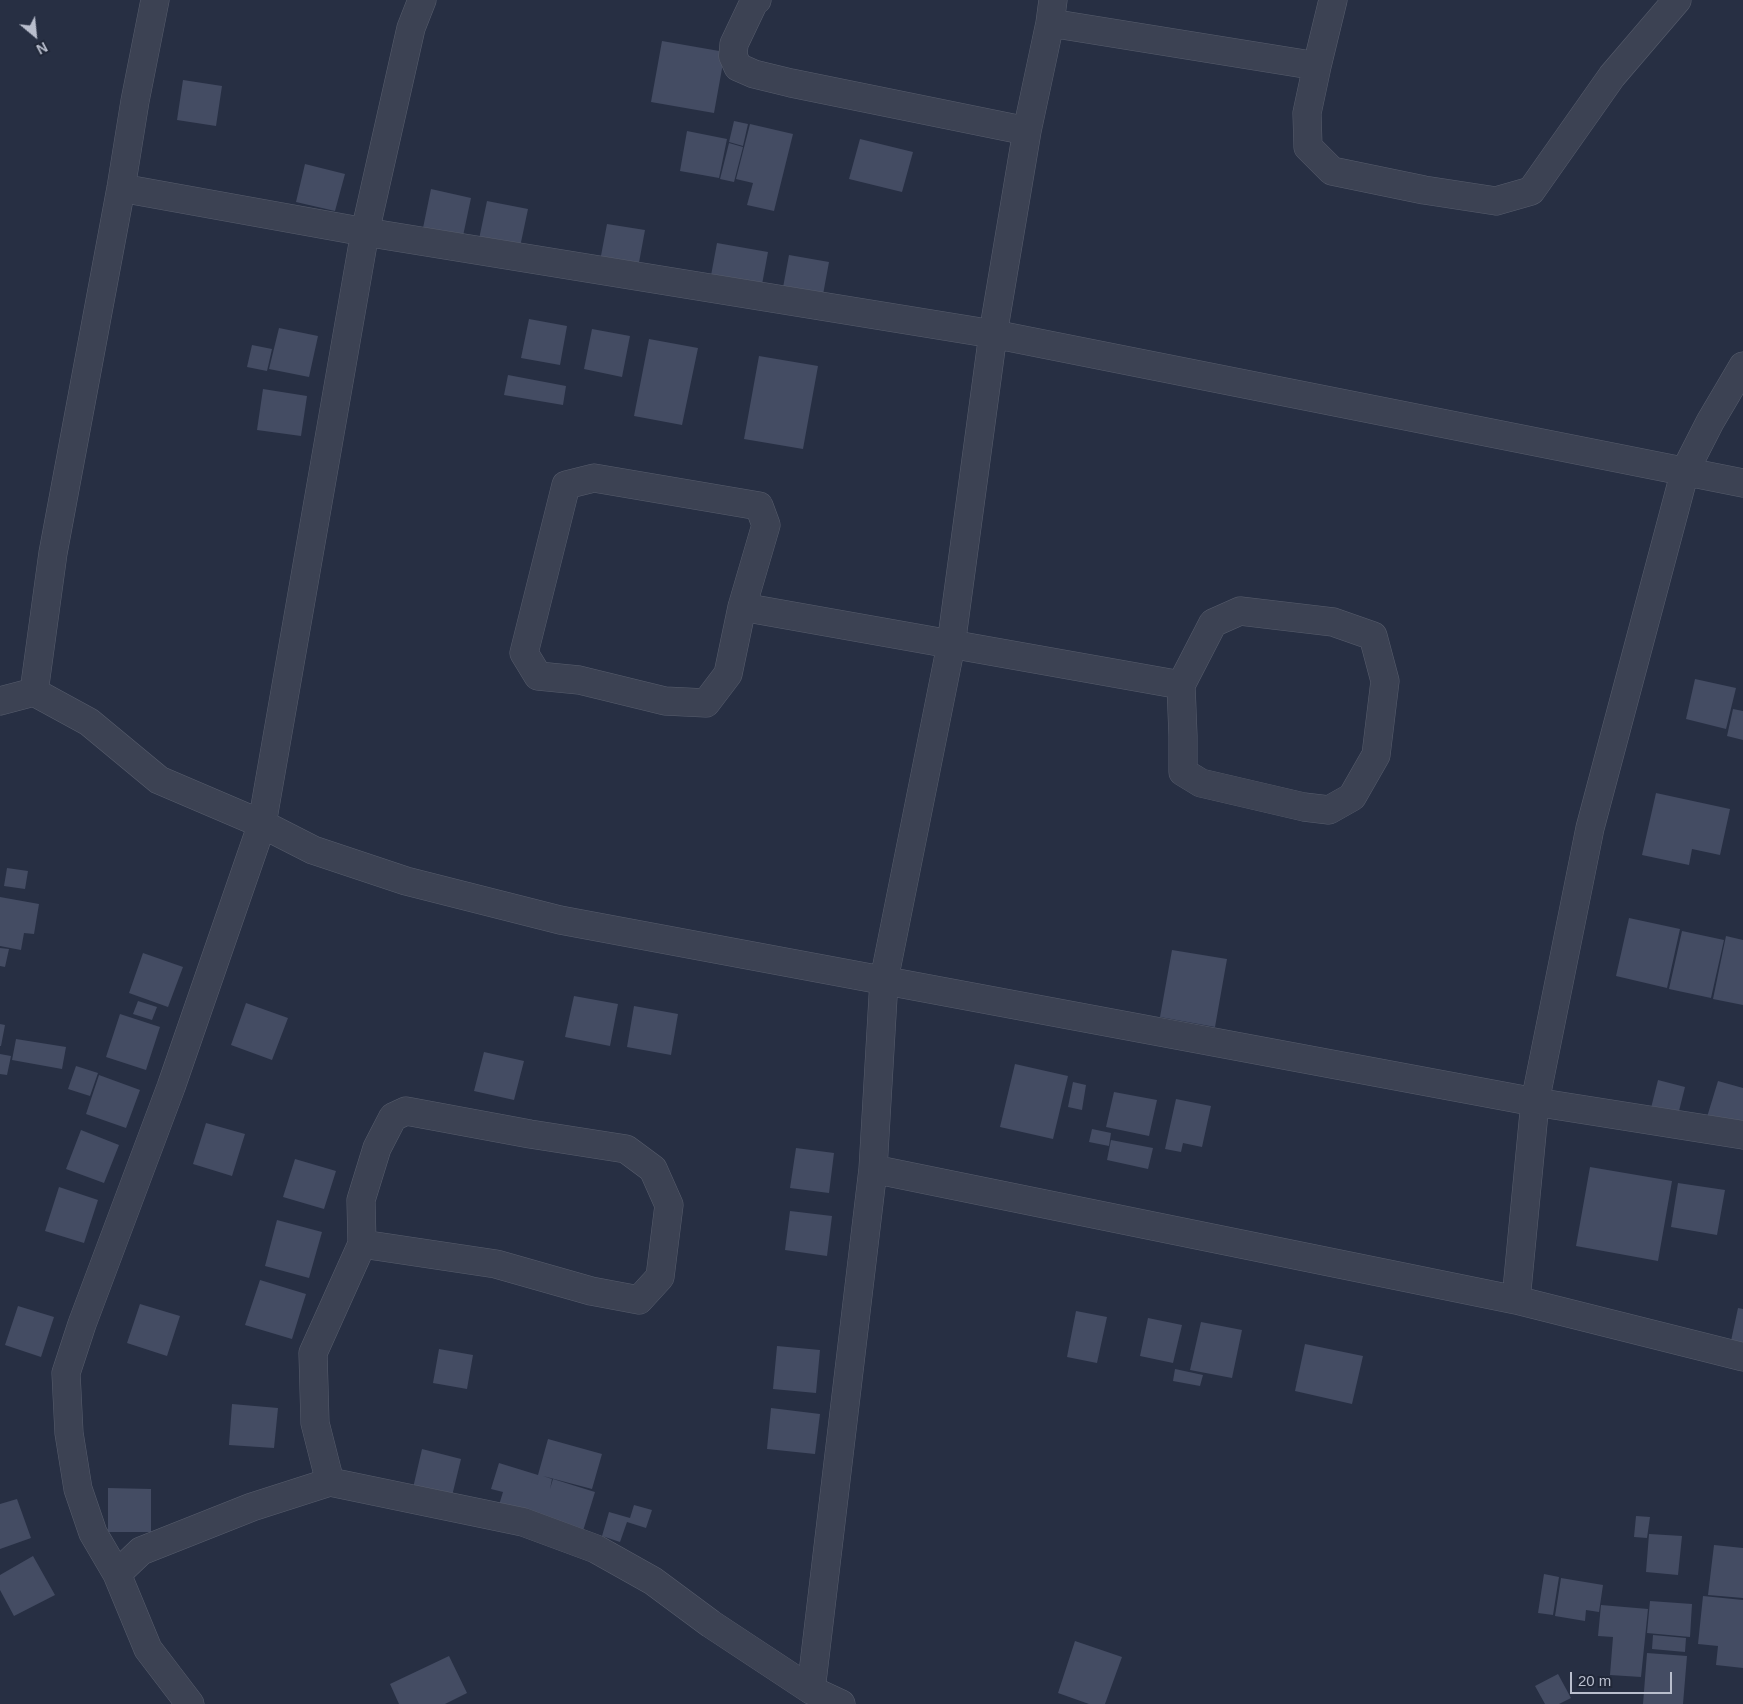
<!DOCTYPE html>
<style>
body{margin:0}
#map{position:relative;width:1743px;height:1704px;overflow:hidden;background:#272f43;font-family:Arial,sans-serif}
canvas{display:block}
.north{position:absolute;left:10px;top:10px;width:50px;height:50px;-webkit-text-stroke:4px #202738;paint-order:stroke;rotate:152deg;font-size:14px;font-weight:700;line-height:20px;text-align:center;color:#b9becd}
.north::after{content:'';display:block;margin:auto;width:18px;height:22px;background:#b9becd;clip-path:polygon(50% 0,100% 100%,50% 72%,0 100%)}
.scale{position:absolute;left:1570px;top:1672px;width:102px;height:22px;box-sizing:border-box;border:2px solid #b9becd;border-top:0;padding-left:6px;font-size:15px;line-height:18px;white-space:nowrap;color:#b9becd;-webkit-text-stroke:4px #202738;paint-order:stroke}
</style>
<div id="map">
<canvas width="1743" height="1704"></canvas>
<div class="north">N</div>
<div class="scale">20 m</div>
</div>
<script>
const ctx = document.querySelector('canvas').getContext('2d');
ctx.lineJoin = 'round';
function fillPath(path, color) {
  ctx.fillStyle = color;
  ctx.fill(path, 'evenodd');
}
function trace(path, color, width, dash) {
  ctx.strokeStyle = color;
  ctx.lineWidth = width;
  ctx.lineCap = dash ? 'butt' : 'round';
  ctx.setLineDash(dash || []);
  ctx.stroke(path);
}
const building = new Path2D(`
 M 662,41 L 725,52 L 714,113 L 651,102 Z
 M 183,80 L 222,86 L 216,126 L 177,120 Z
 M 734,121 L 748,124 L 743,146 L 729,142 Z
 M 750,124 L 793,134 L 774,211 L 747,205 L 753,183 L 736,179 Z
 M 687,131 L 727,139 L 719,178 L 680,171 Z
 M 860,139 L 913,152 L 902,192 L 849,179 Z
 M 729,143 L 743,147 L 734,182 L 720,179 Z
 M 305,164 L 345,174 L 335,211 L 296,202 Z
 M 431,189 L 471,198 L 463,236 L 423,228 Z
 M 487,201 L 528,209 L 520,247 L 479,239 Z
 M 607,224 L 645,230 L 638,268 L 600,261 Z
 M 717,243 L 768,252 L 761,290 L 710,281 Z
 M 789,255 L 829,262 L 822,300 L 782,293 Z
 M 529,319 L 567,326 L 560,365 L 521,358 Z
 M 279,328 L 318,336 L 309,377 L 269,369 Z
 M 592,329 L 630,336 L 622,377 L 584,369 Z
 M 649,339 L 698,348 L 682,425 L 634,416 Z
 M 252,345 L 272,349 L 267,371 L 247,367 Z
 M 759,356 L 818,366 L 803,449 L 744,439 Z
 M 508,375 L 566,386 L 563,405 L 504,395 Z
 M 263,389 L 307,396 L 301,436 L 257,430 Z
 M 1695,679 L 1736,688 L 1726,729 L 1686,719 Z
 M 1733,709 L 1743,711 L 1743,740 L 1727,736 Z
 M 1656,793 L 1730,809 L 1720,855 L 1692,849 L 1689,865 L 1642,855 Z
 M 7,868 L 28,871 L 25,889 L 4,886 Z
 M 0,897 L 39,904 L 34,934 L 24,933 L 21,950 L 0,946 Z
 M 1629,918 L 1680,929 L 1667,988 L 1616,976 Z
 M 1682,931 L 1724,940 L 1711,998 L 1669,989 Z
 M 1726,936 L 1743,940 L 1743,1005 L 1713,999 Z
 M 0,948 L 9,949 L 5,967 L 0,966 Z
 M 1172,950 L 1227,959 L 1215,1027 L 1160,1017 Z
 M 143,953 L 183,967 L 168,1007 L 129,993 Z
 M 574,996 L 618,1004 L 610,1046 L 565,1037 Z
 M 138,1001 L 157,1007 L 152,1020 L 133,1014 Z
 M 246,1003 L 288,1018 L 272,1060 L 231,1045 Z
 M 634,1006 L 678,1014 L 671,1055 L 627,1047 Z
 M 120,1014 L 160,1027 L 146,1070 L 106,1057 Z
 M 0,1024 L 5,1025 L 1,1046 L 0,1046 Z
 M 16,1039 L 66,1047 L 62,1069 L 12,1060 Z
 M 484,1052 L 524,1061 L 514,1100 L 474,1091 Z
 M 0,1054 L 11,1056 L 7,1075 L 0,1074 Z
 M 1015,1064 L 1068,1076 L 1053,1139 L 1000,1127 Z
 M 76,1066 L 98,1073 L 90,1096 L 68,1089 Z
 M 99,1075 L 140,1090 L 126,1128 L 86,1114 Z
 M 1658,1080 L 1685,1087 L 1678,1115 L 1651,1108 Z
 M 1718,1081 L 1743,1088 L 1743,1127 L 1707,1117 Z
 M 1073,1082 L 1086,1085 L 1082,1110 L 1068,1107 Z
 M 1114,1092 L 1157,1100 L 1149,1136 L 1106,1127 Z
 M 1176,1099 L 1211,1106 L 1202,1147 L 1183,1143 L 1181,1152 L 1165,1149 Z
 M 206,1123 L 245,1134 L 232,1176 L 193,1164 Z
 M 1092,1129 L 1111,1133 L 1109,1146 L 1089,1142 Z
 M 81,1130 L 119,1145 L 104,1183 L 66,1169 Z
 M 1111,1140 L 1153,1148 L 1148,1169 L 1107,1160 Z
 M 796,1148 L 834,1153 L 829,1193 L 790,1188 Z
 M 295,1159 L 336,1171 L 324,1209 L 283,1197 Z
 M 1590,1167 L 1672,1181 L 1658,1261 L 1576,1246 Z
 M 1678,1183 L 1725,1190 L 1717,1235 L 1671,1227 Z
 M 59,1187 L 98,1200 L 84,1243 L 45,1231 Z
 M 790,1211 L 832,1216 L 827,1256 L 785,1250 Z
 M 277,1220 L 322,1232 L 309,1278 L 265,1266 Z
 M 260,1280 L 306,1294 L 292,1339 L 245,1325 Z
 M 140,1304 L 180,1316 L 167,1356 L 127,1343 Z
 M 18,1306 L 54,1317 L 41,1357 L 5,1345 Z
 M 1738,1308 L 1743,1309 L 1743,1343 L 1731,1341 Z
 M 1076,1311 L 1107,1317 L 1097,1363 L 1067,1357 Z
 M 1148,1318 L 1182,1325 L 1173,1363 L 1140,1356 Z
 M 1201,1322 L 1242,1330 L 1232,1378 L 1190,1370 Z
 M 1305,1344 L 1363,1356 L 1352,1404 L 1295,1391 Z
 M 777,1346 L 820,1350 L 816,1393 L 773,1389 Z
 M 439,1349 L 473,1355 L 467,1389 L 433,1383 Z
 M 1175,1369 L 1203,1375 L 1200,1386 L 1173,1381 Z
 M 232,1404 L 278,1408 L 274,1448 L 229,1445 Z
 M 771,1408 L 820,1414 L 815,1454 L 767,1449 Z
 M 548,1439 L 602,1454 L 592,1489 L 543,1476 L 552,1479 L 550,1489 L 553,1479 L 595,1492 L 583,1531 L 499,1505 L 503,1492 L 491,1489 L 499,1463 L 538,1475 Z
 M 422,1449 L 461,1459 L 452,1496 L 413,1488 Z
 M 108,1488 L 151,1489 L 151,1532 L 108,1532 Z
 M 17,1499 L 31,1538 L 0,1549 L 0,1504 Z
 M 634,1505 L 652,1510 L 646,1528 L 627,1522 L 620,1542 L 602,1536 L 609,1512 L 630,1518 Z
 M 1636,1516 L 1650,1517 L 1647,1538 L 1634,1537 Z
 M 1649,1534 L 1682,1536 L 1678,1575 L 1646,1572 Z
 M 1714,1545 L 1743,1548 L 1743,1598 L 1708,1595 Z
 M 33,1556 L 55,1595 L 14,1616 L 0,1590 L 0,1575 Z
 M 1544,1574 L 1559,1577 L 1553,1615 L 1538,1613 Z
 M 1561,1578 L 1603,1585 L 1599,1612 L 1586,1610 L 1585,1621 L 1555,1616 Z
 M 1703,1596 L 1743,1600 L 1743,1668 L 1716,1665 L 1718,1646 L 1698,1644 Z
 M 1650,1601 L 1692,1604 L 1690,1637 L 1647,1633 Z
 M 1601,1605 L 1648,1609 L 1641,1677 L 1610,1675 L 1613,1637 L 1598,1636 Z
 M 1653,1635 L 1686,1638 L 1685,1652 L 1652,1649 Z
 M 1075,1641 L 1122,1657 L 1105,1704 L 1089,1704 L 1058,1693 Z
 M 1647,1653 L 1687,1656 L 1683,1704 L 1643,1704 Z
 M 449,1656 L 467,1693 L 445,1704 L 399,1704 L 390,1684 Z
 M 1558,1674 L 1571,1698 L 1559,1704 L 1545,1704 L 1535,1686 Z`);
const minor = new Path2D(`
 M 757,0 L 754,2 L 734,44 L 733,56 L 738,67 L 754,74 L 791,83 L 1027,131
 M 1333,0 L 1317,66 L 1307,113 L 1308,147 L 1332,171 L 1424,190 L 1496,201 L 1531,191 L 1612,76 L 1677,0
 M 1050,23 L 1317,66
 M 121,188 L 365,232 L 993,334 L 1743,483
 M 594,478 L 759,506 L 766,525 L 742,607 L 728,674 L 706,703 L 665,701 L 579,680 L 538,676 L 524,653 L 566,485 Z
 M 742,607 L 1181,685
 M 1240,611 L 1333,622 L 1373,636 L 1385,681 L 1376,755 L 1352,797 L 1329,810 L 1304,807 L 1201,783 L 1183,772 L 1183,736 L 1181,685 L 1213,623 Z
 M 34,692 L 53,553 L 121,188 L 135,101 L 155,0
 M 0,701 L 34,692 L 89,722 L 159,780 L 262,824 L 313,850 L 406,881 L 560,920 L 1535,1102 L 1743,1135
 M 873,1169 L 1516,1300 L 1743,1357
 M 1516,1300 L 1535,1102 L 1590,828 L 1685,471 L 1710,422 L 1743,366
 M 330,1482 L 315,1423 L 313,1353 L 362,1244 L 361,1200 L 377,1148 L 393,1117 L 406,1111 L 530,1134 L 626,1149 L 653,1169 L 669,1205 L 660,1277 L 639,1300 L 591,1291 L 496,1264 L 362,1244
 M 117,1574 L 141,1551 L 252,1507 L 330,1482 L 523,1522 L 596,1549 L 653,1581 L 711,1624 L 811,1690 L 841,1704
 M 811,1690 L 873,1169 L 884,980 L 951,645 L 993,334 L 1027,131 L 1050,23 L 1053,0
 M 190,1704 L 148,1649 L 117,1574 L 93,1533 L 78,1489 L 69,1433 L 66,1373 L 82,1324 L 171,1087 L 262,824 L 365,232 L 411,28 L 422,0`);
fillPath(building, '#444c63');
trace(minor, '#575d6d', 29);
trace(minor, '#3c4253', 28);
</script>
